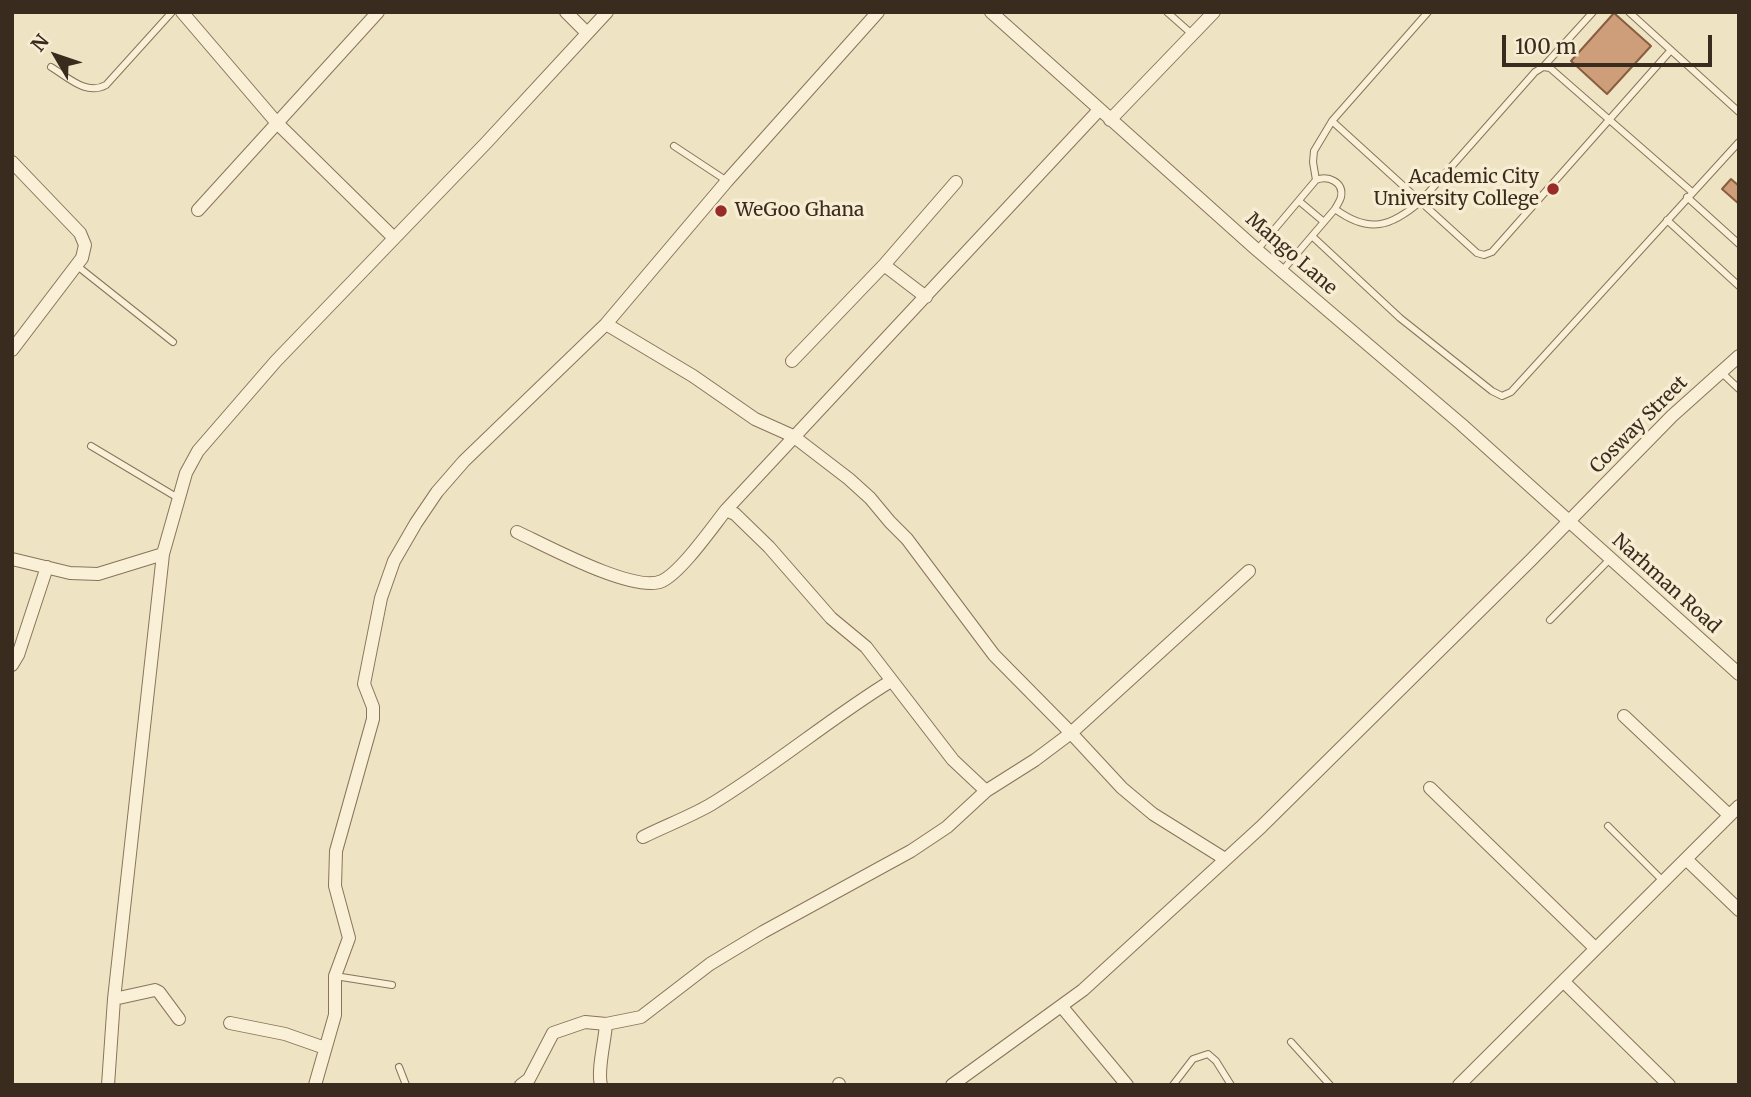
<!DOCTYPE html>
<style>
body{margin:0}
#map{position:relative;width:1751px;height:1097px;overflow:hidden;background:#eee3c3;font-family:Merriweather,serif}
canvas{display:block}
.frame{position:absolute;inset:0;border:14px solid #392c1e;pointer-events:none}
.north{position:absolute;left:21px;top:21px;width:70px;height:70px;-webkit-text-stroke:5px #f6edd3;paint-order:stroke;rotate:309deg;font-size:19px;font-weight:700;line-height:28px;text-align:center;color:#392c1e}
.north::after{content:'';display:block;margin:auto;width:24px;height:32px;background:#392c1e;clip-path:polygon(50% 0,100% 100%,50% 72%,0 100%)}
.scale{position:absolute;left:1502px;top:35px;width:210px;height:32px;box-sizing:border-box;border:4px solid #392c1e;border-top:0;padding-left:9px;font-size:21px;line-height:24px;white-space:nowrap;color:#392c1e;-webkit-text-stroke:5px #f6edd3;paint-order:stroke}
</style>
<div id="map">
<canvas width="1751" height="1097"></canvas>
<div class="frame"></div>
<div class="north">N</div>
<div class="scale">100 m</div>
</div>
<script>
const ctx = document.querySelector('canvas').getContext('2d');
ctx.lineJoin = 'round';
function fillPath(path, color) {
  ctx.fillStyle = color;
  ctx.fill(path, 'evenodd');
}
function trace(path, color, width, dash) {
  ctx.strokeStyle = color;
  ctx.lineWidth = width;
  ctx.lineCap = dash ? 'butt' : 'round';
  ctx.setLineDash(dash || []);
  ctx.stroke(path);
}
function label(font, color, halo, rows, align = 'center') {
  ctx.font = font + ' Merriweather,serif';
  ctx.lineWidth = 7;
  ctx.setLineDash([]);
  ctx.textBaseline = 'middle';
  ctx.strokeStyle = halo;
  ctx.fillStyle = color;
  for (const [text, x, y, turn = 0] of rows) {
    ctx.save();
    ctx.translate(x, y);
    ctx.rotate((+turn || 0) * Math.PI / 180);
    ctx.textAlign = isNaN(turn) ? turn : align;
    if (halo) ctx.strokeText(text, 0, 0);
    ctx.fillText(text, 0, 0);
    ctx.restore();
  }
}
const building = new Path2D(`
 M 1614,13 L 1651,46 L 1607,94 L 1571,61 Z
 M 1731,179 L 1739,186 L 1739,204 L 1722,189 Z`);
const lane = new Path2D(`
 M 1167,12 L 1193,35
 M 1629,12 L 1739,112
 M 51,67 C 68,77 86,96 106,85 L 172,12
 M 1543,67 L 1593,12
 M 1332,121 L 1477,253 L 1484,255 L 1492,252 L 1671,50
 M 674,146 L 727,181
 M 1316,180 L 1313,162 L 1314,151 L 1332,121 L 1428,12
 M 1687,197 L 1739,244
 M 1299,201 L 1324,222
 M 1335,209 C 1369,234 1391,227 1421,201 L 1535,72 L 1543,67 L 1550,68 L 1692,192
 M 1667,220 L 1739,286
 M 1313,237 L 1400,318 L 1492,391 L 1502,396 L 1511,392 L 1739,142
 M 1257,250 L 1316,180 C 1328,175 1344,182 1341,197 C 1340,201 1337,205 1335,209 L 1282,271
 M 76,265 L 173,342
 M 1721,372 L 1739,389
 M 91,446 L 178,498
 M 1550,620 L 1610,559
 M 1608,826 L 1664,882
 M 335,976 L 392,985
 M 1291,1042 L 1330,1085
 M 399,1067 L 406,1085
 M 1173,1085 L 1193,1059 L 1208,1054 L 1216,1061 L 1231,1085`);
const street = new Path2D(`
 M 182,12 L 277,123 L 394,238
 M 566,12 L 587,33
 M 991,12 L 1257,250 L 1461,424 L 1739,674
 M 1110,120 L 1214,12
 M 12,162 L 80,233 L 85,245 L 82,258 L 12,350
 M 198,210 L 378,12
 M 884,265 L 926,297
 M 606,324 L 693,376 L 755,419 L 793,436 L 849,479 L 870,498 L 890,522 L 907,539 L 994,655 L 1071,733 L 1249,571
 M 792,361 L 884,265 L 956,182
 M 726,510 L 1099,110
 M 517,532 C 545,545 635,594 662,581 C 681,572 711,529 726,510 L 735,514 L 769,547 L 831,618 L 866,647 L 953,760 L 986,791
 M 12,559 L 70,573 L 98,574 L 163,554
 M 12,665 L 18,655 L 47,567
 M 1624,716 L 1729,815
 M 1430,788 L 1595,948
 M 643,837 C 665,826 689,817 710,805 C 773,767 829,719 891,681
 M 1686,859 L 1739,910
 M 1564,982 L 1669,1085
 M 114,999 L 155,990 L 159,992 L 179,1019
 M 1062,1007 L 1127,1085
 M 230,1023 L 285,1034 L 325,1048
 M 839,1084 L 839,1085
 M 108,1085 L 114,999 L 163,554 L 186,473 L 198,451 L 276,361 L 486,143 L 607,12
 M 315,1085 L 335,1015 L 335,976 L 349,938 L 335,886 L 336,851 L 373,719 L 373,707 L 364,684 L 381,598 L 394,561 L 416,523 L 437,492 L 464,461 L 606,324 L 727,181 L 878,12
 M 521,1085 L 529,1079 L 553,1033 L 585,1022 L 606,1024 L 641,1017 L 710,964 L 763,932 L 911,851 L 947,827 L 986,791 L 1035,760 L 1071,733 L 1122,788 L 1153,814 L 1225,859
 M 601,1085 C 597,1070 605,1041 606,1024
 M 952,1085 L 1083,990 L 1261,827 L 1531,560 L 1672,416 L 1739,356
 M 1459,1085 L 1739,806`);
const markers = [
 [1553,189,7,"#992b29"],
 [721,211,7,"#992b29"]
];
const poiNames = [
 ["Academic City",1539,178],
 ["University College",1539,200],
 ["WeGoo Ghana",735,211,"left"]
];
const streetNames = [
 ["Mango Lane",1291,254,41],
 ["Cosway Street",1639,425,-45],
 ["Narhman Road",1666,584,42]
];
fillPath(building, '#cd9e79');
trace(building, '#885e3f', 2);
trace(lane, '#89745a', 8);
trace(street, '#89745a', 14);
trace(lane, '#f9f0d7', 6);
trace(street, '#f9f0d7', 12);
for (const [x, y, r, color] of markers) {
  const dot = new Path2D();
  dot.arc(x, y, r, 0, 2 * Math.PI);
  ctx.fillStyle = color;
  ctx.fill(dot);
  trace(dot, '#f6edd3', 2.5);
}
label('19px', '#392c1e', '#f6edd3', poiNames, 'right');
label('19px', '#392c1e', '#f6edd3', streetNames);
</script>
